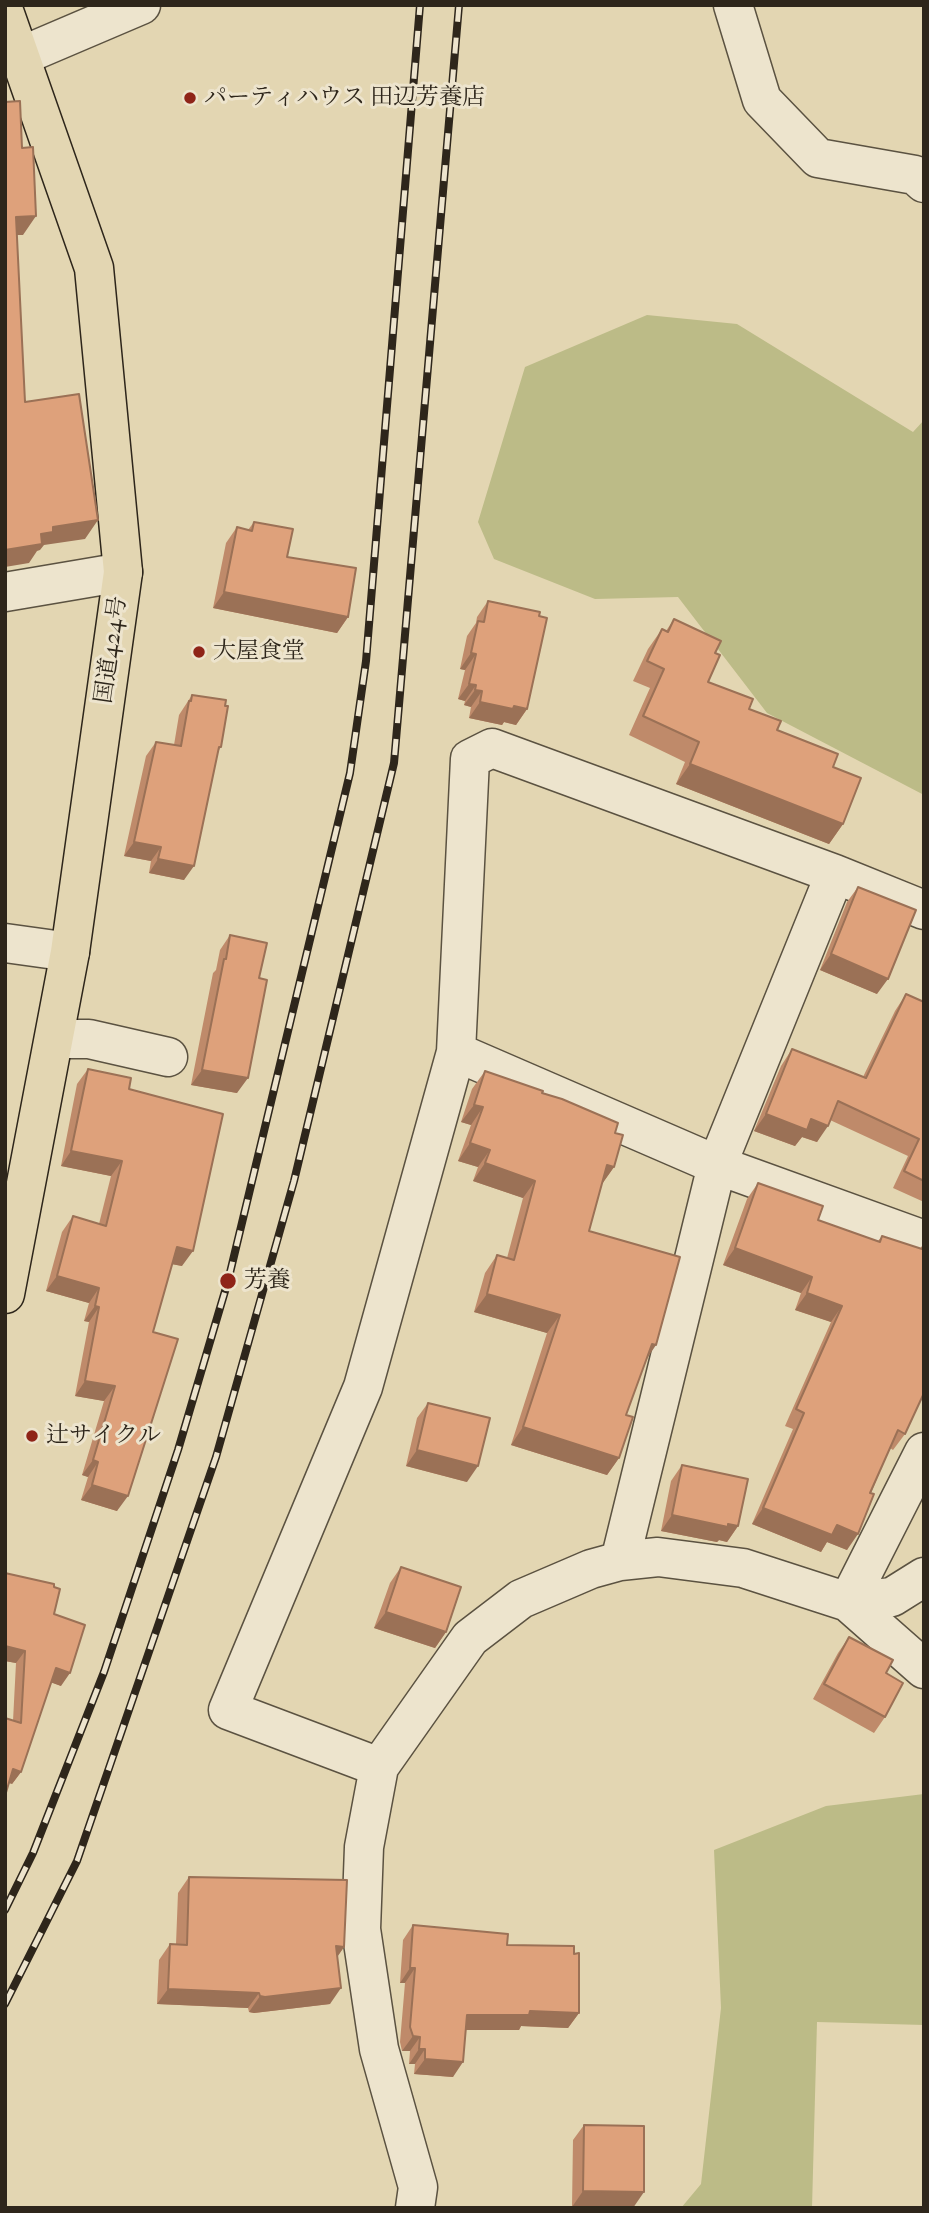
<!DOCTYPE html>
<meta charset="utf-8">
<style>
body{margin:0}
#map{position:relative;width:929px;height:2213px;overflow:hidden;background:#e3d6b2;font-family:"IM FELL French Canon",serif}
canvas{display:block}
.frame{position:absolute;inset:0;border:7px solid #2e261b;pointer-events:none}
</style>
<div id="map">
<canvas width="929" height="2213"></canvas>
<div class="frame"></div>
</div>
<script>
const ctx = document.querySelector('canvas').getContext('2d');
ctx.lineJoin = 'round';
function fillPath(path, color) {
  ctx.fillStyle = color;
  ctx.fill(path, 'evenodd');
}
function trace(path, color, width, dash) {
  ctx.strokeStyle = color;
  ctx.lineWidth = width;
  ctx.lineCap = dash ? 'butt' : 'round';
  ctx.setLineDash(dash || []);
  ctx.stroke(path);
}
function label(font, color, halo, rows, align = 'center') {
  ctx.font = font + ' "IM FELL French Canon","Noto Serif JP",serif';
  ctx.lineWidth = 6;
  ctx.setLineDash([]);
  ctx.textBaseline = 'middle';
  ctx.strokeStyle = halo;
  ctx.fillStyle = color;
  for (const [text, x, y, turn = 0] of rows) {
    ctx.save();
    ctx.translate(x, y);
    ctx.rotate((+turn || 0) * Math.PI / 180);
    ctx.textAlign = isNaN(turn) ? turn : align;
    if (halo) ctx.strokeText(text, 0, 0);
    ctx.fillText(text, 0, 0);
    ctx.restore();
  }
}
const green = new Path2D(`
 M 647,315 L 737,324 L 913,432 L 924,420 L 924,795 L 767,713 L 678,597 L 595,599 L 494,559 L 478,522 L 525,367 Z
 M 924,1794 L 924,2025 L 817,2022 L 812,2208 L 681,2208 L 701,2184 L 721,2008 L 714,1850 L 826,1806 Z`);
const minor = new Path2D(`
 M 733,5 L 762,100 L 818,158 L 915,175 L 924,183
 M 19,57 L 141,5
 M 5,592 L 123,572
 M 456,1052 L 717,1165 L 924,1240
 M 620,1561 L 717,1165 L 835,874
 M 848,1602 L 924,1452
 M 848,1602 L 892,1597 L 924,1577
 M 379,1767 L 228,1710 L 363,1387 L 456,1052 L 470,759 L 492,748 L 835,874 L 924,910
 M 415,2208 L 418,2187 L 379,2049 L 361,1929 L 364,1847 L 379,1767 L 470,1638 L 521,1599 L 591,1569 L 620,1561 L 658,1557 L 743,1568 L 848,1602 L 924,1669`);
const tertiary = new Path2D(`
 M 5,943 L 70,952
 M 55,1039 L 89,1039 L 168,1057`);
const trunk = new Path2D(`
 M 5,14 L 94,268 L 123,572 L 70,952 L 5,1294`);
const rail = new Path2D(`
 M 5,1910 L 33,1853 L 104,1672 L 178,1450 L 228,1281 L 350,773 L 366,661 L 420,5
 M 5,2004 L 77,1861 L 216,1457 L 294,1181 L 394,763 L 459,5`);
const wall = new Path2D(`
 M 254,522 L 287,557 L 348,617 L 337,633 L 213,608 L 226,543 L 237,527 L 248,530 Z
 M 488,601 L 527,709 L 516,725 L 504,722 L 502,725 L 469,718 L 471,707 L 464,705 L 465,701 L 458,699 L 465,670 L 460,669 L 467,636 L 476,623 L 477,617 Z
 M 674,619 L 715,653 L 708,682 L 749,709 L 777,730 L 833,767 L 843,824 L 829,844 L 676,784 L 685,762 L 629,735 L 650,688 L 633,681 L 648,649 L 662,629 L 666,631 Z
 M 192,695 L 225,706 L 221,747 L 217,753 L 184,880 L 149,873 L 151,861 L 124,856 L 146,756 L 156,742 L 174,745 L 179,715 Z
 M 858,887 L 877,994 L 820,970 L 847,902 Z
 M 230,935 L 259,978 L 237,1093 L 191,1085 L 213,973 L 216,970 L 220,950 Z
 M 906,994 L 924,1002 L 924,1202 L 893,1188 L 908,1156 L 830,1120 L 817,1142 L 802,1137 L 795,1146 L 754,1131 L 781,1066 L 792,1049 L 863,1077 L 895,1011 Z
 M 88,1069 L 129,1089 L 182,1266 L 172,1264 L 153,1332 L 117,1511 L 81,1500 L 88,1477 L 82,1475 L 104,1401 L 75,1396 L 89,1322 L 84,1321 L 89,1303 L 46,1291 L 62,1232 L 73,1216 L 99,1224 L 111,1176 L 61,1166 L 77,1084 Z
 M 485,1071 L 542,1093 L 615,1133 L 614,1167 L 602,1184 L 589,1231 L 646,1359 L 626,1415 L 619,1458 L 607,1475 L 511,1445 L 547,1333 L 474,1312 L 485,1273 L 497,1255 L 507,1258 L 523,1198 L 473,1181 L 478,1167 L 458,1161 L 471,1125 L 461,1122 L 472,1089 Z
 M 758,1183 L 818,1220 L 878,1241 L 882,1236 L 920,1249 L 924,1243 L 905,1434 L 893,1450 L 890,1448 L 847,1550 L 827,1542 L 821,1552 L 752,1524 L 793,1429 L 785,1426 L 831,1322 L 795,1310 L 801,1293 L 723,1265 L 747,1199 Z
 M 428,1403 L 467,1482 L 406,1466 L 417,1418 Z
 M 682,1465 L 738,1526 L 727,1542 L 719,1540 L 717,1542 L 661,1531 L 671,1481 Z
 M 401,1567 L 446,1632 L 435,1648 L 374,1628 L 390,1583 Z
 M 54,1614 L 61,1686 L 51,1682 L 21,1772 L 12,1784 L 13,1721 L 16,1663 L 5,1661 Z
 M 849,1637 L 886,1673 L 885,1717 L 874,1733 L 813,1699 L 838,1653 Z
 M 189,1877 L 344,1947 L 337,1957 L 330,2004 L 254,2013 L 249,2012 L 248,2008 L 157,2004 L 159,1960 L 170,1944 L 176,1944 L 178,1893 Z
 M 413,1925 L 507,1945 L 574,1954 L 579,2013 L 568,2028 L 521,2026 L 519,2030 L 466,2030 L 453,2077 L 414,2074 L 415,2064 L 409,2064 L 410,2051 L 402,2051 L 400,2042 L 405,1983 L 400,1983 L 403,1940 Z
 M 584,2125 L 644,2192 L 572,2207 L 573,2140 Z`);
const shadedWall = new Path2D(`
 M 36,216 L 23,235 L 5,235 L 16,217 Z
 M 98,520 L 85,539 L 44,545 L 40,550 L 37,551 L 29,563 L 5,567 L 5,550 L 53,527 Z
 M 224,592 L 348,617 L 337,633 L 213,608 Z
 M 471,653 L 476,654 L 465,670 L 460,669 Z
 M 469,684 L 476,685 L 465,701 L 458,699 Z
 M 475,690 L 482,691 L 471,707 L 464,705 Z
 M 480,702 L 514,706 L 527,709 L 516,725 L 504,722 L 502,725 L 469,718 Z
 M 690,764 L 843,824 L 829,844 L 676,784 Z
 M 134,842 L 161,847 L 151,861 L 124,856 Z
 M 158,859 L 194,866 L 184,880 L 149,873 Z
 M 831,954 L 888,979 L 877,994 L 820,970 Z
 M 202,1070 L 248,1078 L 237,1093 L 191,1085 Z
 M 474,1105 L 483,1107 L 471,1125 L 461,1122 Z
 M 766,1114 L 811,1119 L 828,1126 L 817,1142 L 802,1137 L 795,1146 L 754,1131 Z
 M 470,1143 L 490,1150 L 478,1167 L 458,1161 Z
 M 71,1151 L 122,1161 L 111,1176 L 61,1166 Z
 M 485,1163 L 535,1181 L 523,1198 L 473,1181 Z
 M 607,1165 L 614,1167 L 602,1184 Z
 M 177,1247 L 193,1251 L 182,1266 L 166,1263 Z
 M 735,1248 L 812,1277 L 801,1293 L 723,1265 Z
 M 57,1276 L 99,1288 L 89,1303 L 46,1291 Z
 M 807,1293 L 842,1306 L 831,1322 L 795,1310 Z
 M 487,1294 L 560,1315 L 547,1333 L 474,1312 Z
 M 95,1306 L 99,1307 L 89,1322 L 84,1321 Z
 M 652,1344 L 656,1345 L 644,1363 Z
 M 85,1381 L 115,1386 L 104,1401 L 75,1396 Z
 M 523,1427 L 619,1458 L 607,1475 L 511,1445 Z
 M 417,1450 L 478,1466 L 467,1482 L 406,1466 Z
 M 93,1460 L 98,1462 L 88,1477 L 82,1475 Z
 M 92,1485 L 128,1496 L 117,1511 L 81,1500 Z
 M 763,1508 L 837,1525 L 858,1534 L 847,1550 L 827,1542 L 821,1552 L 752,1524 Z
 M 672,1515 L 738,1526 L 727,1542 L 719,1540 L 717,1542 L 661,1531 Z
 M 386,1612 L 446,1632 L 435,1648 L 374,1628 Z
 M 5,1646 L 25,1651 L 16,1663 L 5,1661 Z
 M 56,1668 L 70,1673 L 61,1686 L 47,1681 Z
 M 13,1769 L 21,1772 L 12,1784 L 5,1782 Z
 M 336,1946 L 344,1947 L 333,1963 Z
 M 410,1968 L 415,1968 L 405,1983 L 400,1983 Z
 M 341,1988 L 330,2004 L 254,2013 L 249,2012 L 260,1996 Z
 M 168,1989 L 259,1993 L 248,2008 L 157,2004 Z
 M 530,2011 L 579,2013 L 568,2028 L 521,2026 L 519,2030 L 457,2030 L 467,2015 Z
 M 413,2036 L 420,2037 L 410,2051 L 402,2051 Z
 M 419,2049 L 425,2049 L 415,2064 L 409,2064 Z
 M 425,2059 L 463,2062 L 453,2077 L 414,2074 Z
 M 583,2191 L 644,2192 L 633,2208 L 572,2207 Z`);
const building = new Path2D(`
 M 20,101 L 22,148 L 33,147 L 36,216 L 16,217 L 25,402 L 79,394 L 98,520 L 53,527 L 53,532 L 41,534 L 42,544 L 5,550 L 5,102 Z
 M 254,522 L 293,529 L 287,557 L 356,568 L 348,617 L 224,592 L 237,527 L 252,531 Z
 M 488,601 L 540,612 L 539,616 L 547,618 L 527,709 L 514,706 L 513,709 L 480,702 L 482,691 L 475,690 L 476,685 L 469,684 L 476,654 L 471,653 L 478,621 L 484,622 Z
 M 674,619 L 721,641 L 715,653 L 720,655 L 708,682 L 753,699 L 749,709 L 781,721 L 777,730 L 838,754 L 833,767 L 861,778 L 843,824 L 690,764 L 699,742 L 643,716 L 664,669 L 647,661 L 662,629 L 668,632 Z
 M 192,695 L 226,700 L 225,706 L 228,706 L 221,747 L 219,747 L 194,866 L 158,859 L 161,847 L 134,842 L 156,742 L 181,746 L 189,701 L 191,701 Z
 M 858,887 L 916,910 L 888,979 L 831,954 Z
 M 230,935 L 267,943 L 259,978 L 267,980 L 248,1078 L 202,1070 L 224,959 L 226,959 Z
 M 906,994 L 924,1002 L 924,1181 L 904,1171 L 919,1139 L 838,1101 L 828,1126 L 811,1119 L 807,1130 L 766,1114 L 792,1049 L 866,1078 Z
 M 88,1069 L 131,1078 L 129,1089 L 223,1114 L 193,1251 L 177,1247 L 153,1332 L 178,1339 L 128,1496 L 92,1485 L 98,1462 L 93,1460 L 115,1386 L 85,1381 L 99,1307 L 95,1306 L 99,1288 L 57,1276 L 73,1216 L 106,1226 L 122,1161 L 71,1151 Z
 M 485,1071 L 543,1091 L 542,1093 L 562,1099 L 618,1123 L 615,1133 L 623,1135 L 614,1167 L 607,1165 L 589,1231 L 680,1257 L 656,1345 L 652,1344 L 626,1415 L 633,1417 L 619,1458 L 523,1427 L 560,1315 L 487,1294 L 497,1255 L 514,1260 L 535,1181 L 485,1163 L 490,1150 L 470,1143 L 483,1107 L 474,1105 Z
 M 758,1183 L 823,1206 L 818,1220 L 880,1242 L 882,1236 L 922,1249 L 924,1244 L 924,1393 L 905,1434 L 898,1430 L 870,1493 L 874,1494 L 858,1534 L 837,1525 L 832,1535 L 763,1508 L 804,1413 L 796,1409 L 842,1306 L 807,1293 L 812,1277 L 735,1248 Z
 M 428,1403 L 490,1418 L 478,1466 L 417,1450 Z
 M 682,1465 L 748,1479 L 738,1526 L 728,1524 L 728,1527 L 672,1515 Z
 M 401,1567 L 461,1587 L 446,1632 L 386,1612 Z
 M 5,1573 L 54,1584 L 54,1587 L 60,1589 L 54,1614 L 85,1625 L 70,1673 L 56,1668 L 21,1772 L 13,1769 L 5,1796 L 5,1718 L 21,1723 L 25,1651 L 5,1646 Z
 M 849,1637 L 893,1660 L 886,1673 L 903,1683 L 885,1717 L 824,1684 Z
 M 189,1877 L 347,1880 L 344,1947 L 336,1946 L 341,1988 L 265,1997 L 260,1996 L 259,1993 L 168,1989 L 170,1944 L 187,1945 Z
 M 413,1925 L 508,1934 L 507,1945 L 574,1946 L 574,1954 L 579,1953 L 579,2013 L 530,2011 L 529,2015 L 467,2015 L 463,2062 L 425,2059 L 425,2049 L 419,2049 L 420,2037 L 413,2036 L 410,2027 L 415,1968 L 410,1968 Z
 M 584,2125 L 644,2126 L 644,2192 L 583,2191 Z`);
const markers = [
 [190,98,7,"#8f2418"],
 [199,652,7,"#8f2418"],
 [228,1281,9,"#8f2418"],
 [32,1436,7,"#8f2418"]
];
const poiNames = [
 ["パーティハウス 田辺芳養店",204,98],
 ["大屋食堂",213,652],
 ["芳養",244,1281],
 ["辻サイクル",46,1436]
];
const streetNames = [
 ["国道424号",112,650,-82]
];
fillPath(green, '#bcbb87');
trace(minor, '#5b5241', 41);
trace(tertiary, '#5b5241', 41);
trace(trunk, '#2e261b', 41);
trace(minor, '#ede4cd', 38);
trace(tertiary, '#ede4cd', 38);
trace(trunk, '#e3d6b2', 38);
trace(rail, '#2e261b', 8);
trace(rail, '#ede4cd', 5, [16]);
fillPath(wall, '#bf8a6a');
fillPath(shadedWall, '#9b7156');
fillPath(building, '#dea17b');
trace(building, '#9b7156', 2);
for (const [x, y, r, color] of markers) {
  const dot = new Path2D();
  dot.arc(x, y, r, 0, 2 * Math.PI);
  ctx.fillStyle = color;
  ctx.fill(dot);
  trace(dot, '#ede4cd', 2.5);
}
label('23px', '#2e261b', '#ede4cd', poiNames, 'left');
label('23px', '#2e261b', '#ede4cd', streetNames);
</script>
